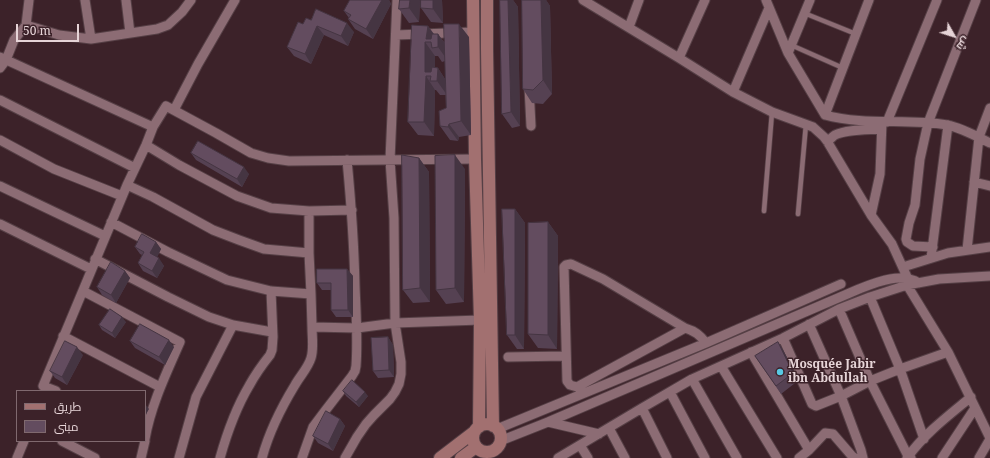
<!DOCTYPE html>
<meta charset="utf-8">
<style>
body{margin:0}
#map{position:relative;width:990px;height:458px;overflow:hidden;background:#3c2229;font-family:"Noto Serif",Cairo,serif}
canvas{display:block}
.legend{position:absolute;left:16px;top:390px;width:130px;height:52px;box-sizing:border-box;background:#3c2229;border:1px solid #80696f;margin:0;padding:5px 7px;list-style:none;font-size:12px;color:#e6d4d7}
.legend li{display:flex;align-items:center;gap:8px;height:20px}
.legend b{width:20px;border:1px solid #80696f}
.north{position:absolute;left:934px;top:16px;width:40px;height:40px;-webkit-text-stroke:3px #3c2229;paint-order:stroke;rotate:129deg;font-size:11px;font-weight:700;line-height:16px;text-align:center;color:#e6d4d7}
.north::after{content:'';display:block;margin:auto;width:14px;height:18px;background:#e6d4d7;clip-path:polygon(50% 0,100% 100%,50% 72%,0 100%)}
.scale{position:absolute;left:16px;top:24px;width:63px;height:18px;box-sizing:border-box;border:2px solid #e6d4d7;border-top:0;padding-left:5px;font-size:12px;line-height:14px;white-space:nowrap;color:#e6d4d7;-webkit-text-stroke:3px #3c2229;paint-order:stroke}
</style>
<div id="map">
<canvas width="990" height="458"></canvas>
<ul class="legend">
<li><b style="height:5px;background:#a27070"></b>طريق</li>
<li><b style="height:11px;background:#634c5f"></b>مبنى</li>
</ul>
<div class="north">ش</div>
<div class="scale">50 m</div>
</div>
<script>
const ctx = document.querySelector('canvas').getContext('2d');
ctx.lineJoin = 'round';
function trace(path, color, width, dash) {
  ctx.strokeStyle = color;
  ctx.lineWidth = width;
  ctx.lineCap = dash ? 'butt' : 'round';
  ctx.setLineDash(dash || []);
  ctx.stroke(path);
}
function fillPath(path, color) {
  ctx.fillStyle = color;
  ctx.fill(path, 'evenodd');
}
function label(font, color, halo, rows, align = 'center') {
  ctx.font = font + ' "Noto Serif",serif';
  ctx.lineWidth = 3;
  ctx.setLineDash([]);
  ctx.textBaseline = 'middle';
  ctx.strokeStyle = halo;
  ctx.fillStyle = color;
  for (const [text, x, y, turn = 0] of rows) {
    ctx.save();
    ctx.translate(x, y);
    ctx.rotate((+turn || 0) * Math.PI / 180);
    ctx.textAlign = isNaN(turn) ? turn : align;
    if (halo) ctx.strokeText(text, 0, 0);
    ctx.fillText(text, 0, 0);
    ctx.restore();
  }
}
const lane = new Path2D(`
 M 804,13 L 856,34
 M 791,45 L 843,68
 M 764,211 L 772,112
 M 798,214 L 806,124`);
const street = new Path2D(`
 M 29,0 L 26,25 L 59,35 L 91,39 L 157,29 L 168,25 L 182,12 L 191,0
 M 85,0 L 91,39
 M 126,0 L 130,33
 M 583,0 L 679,58 L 733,92 L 772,112 L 813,127 L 824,137 L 827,141 L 871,215 L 892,244 L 908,279
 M 766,0 L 788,53 L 825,115 C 865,126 907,118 947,125 C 962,128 976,136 990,143
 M 629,27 L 639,0
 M 396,35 L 473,32
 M 788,53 L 810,0
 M 0,57 L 153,127
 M 679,58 L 705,0
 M 0,68 L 6,60 L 14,40 L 26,25
 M 529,87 L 531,126
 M 733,92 L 769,8
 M 0,100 L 135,168
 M 174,110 L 198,64 L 235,0
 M 825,115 L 869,0
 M 887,122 L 937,0
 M 0,140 L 54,169 L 122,196
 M 827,141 C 830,140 832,137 835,135 C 847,129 868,130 881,129
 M 146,145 L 179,165 L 237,196 L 271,208 L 309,211 L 352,210
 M 974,182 L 990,186
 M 127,185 L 153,197 L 213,230 L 239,240 L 264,249 L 309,253
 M 0,186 L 105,236
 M 871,215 L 880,174 L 882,122
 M 111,222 L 168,252 L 227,280 L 271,291 L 311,294 L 309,253 L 309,211
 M 0,224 L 91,269
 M 933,247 L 913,246 L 907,242 L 906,239 L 909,223 L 915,205 L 920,159 L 928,123 L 976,0
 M 967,250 L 979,137 L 990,108
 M 931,258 L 948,125
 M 95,259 L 168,297 L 209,317 L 233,325 L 272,332
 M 903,267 L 948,253 L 990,247
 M 907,285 L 948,352 L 990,438
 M 83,291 L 180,342 C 166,374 151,405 145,439
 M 311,294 L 312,327
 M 870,297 L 900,369 L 924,439
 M 839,309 L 870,381 L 908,456 L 911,458
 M 809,324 L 841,396 L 861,450 L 863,458
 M 685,328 L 676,333 L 577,387 L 570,385 L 567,381 L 564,267 L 566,265 L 571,264 L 603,279 L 685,328 C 695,331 700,335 706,343
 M 63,336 L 160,387
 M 783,338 L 812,404 L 816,406 L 841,396 L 870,381 L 900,369 L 948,352
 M 751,352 L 809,450
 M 508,357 L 566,356
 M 721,366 L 777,458
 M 692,379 L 737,458
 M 56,391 L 43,386 L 127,185 L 146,145 L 153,127 L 166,106 L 216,133 L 251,153 L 268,158 L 289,161 L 475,159
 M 670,392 L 705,458
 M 642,408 L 667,458
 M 548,422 L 599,434
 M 609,428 L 625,458
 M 497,429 L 706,343 L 841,284
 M 62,441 L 95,458
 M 500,441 L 548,422 L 859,289 C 877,282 901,272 919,283
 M 580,445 L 588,458
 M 17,458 L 24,441
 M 141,458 L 145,441
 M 179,458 L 196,397 L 233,325
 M 220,458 C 227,433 236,408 249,386 C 255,375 262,365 270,355 L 272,350 L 273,337 L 271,291
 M 262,458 C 269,432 281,408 295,385 C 300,376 308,368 311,358 C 314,349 312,337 312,327 L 357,328 L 395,323 L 480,320
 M 302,458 L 313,427 L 325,411 L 352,376 L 355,371 L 356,366 C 358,339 356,313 355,286 C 354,244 351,202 347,160
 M 345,458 L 357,437 L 366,424 L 374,415 L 390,399 L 395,392 L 399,384 L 401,374 L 401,362 L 395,323 L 394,218 L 390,160 L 397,0
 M 558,458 L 642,408 L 692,379 L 783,338 L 839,309 L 870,297 L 907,285 L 939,279 L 990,276
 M 799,458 L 809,450 L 825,433 L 833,434 L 852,456 L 855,458
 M 907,458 C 924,434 948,416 971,397
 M 942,458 L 975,408
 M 979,458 L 990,439`);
const secondary = new Path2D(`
 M 473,0 L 475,159 L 480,320 L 479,427
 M 487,0 L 487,49 L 493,426
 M473 438a14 14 0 1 1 28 0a14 14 0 1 1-28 0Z
 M 440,458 L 474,432
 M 461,458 L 476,447`);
const wall = new Path2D(`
 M 350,0 L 389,0 L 391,4 L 373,39 L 355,29 L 348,19 L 349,18 L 344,11 Z
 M 400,0 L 420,0 L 419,22 L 409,23 L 399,9 Z
 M 421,0 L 442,0 L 443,23 L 431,22 L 421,8 Z
 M 500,0 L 513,0 L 518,7 L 520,126 L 512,128 L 502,114 Z
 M 522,0 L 546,0 L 550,6 L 552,94 L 543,104 L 532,103 L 523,89 Z
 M 311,20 L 354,32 L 348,46 L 324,35 L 311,64 L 294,56 L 287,47 L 303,24 Z
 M 428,26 L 434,34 L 438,34 L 444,42 L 469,37 L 471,135 L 459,137 L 458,141 L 450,140 L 440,126 L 446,108 L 446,95 L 440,95 L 436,90 L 435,90 L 434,136 L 418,135 L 408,122 ZM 435,56 L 438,56 L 442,62 L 445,61 L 445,79 L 438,68 L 435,67 Z
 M 191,153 L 249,174 L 242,187 L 196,160 Z
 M 419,158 L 429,172 L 430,302 L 413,303 L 403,290 Z
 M 465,169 L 464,302 L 446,304 L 436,290 Z
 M 515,209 L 525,223 L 524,349 L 517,349 L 507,335 Z
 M 548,222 L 558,236 L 557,349 L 538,348 L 528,334 Z
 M 156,242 L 161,249 L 157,257 L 164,266 L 157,278 L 143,271 L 138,263 L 142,255 L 140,254 L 135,247 Z
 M 347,269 L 353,276 L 353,317 L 336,317 L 331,310 L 331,290 L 322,290 L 317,283 Z
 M 125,271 L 130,278 L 116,303 L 102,295 L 97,287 Z
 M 126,322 L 115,338 L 102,330 L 99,325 Z
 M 388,337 L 393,345 L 394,377 L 378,378 L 373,371 Z
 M 130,341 L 174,347 L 165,365 L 135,348 Z
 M 778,342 L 783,350 L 799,380 L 781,394 L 755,356 Z
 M 83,355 L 67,385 L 55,378 L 50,371 Z
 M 343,391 L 368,396 L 359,407 L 346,396 Z
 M 340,419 L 345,426 L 333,451 L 318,443 L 313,436 Z`);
const shadedWall = new Path2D(`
 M 382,0 L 389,0 L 391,4 L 373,39 L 366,29 Z
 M 410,0 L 420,0 L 419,22 L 409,8 Z
 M 433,0 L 442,0 L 443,23 L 433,9 Z
 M 508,0 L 513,0 L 518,7 L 520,126 L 511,112 Z
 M 541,0 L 546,0 L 550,6 L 552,94 L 543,80 Z
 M 347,23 L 354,32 L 348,46 L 341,36 Z
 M 459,24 L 469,37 L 471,135 L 461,121 Z
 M 317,26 L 324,35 L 311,64 L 305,54 Z
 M 428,26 L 437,39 L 431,42 L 426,39 Z
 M 438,34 L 448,48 L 448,61 L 438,47 Z
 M 425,42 L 435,56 L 435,81 L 431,76 L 425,72 Z
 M 438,68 L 447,82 L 447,95 L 437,81 Z
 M 426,76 L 435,90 L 434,136 L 424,122 Z
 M 449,124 L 459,137 L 458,141 L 448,127 Z
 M 455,155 L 465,169 L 464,302 L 455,288 Z
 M 419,158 L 429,172 L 430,302 L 420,288 Z
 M 244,167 L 249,174 L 242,187 L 237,179 Z
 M 515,209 L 525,223 L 524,349 L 515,335 Z
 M 548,222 L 558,236 L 557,349 L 548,335 Z
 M 156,242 L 161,249 L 155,261 L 150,253 Z
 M 159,258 L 164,266 L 157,278 L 152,271 Z
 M 347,269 L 353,276 L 353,317 L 348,310 Z
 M 125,271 L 130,278 L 116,303 L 111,295 Z
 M 122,317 L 126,322 L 115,338 L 112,333 Z
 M 388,337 L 393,345 L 394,377 L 389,370 Z
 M 169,340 L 174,347 L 165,365 L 159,357 Z
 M 778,342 L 783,350 L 799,380 L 793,373 Z
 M 77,347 L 83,355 L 67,385 L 62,377 Z
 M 365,392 L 368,396 L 359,407 L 356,402 Z
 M 145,404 L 149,409 L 145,416 Z
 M 340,419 L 345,426 L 333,451 L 328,444 Z`);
const building = new Path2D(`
 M 350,0 L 382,0 L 366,29 L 348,19 L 351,15 L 344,11 Z
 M 400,0 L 410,0 L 409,8 L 399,9 Z
 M 421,0 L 433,0 L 433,9 L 421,8 Z
 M 500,0 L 508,0 L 511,112 L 502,114 Z
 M 522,0 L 541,0 L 543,80 L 533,90 L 523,89 Z
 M 316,9 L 347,23 L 341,36 L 317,26 L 305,54 L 287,47 L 298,22 L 303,24 L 306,18 L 311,20 Z
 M 444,24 L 459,24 L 461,121 L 449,124 L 448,127 L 440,126 L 439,111 L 446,108 Z
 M 412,25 L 428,26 L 426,39 L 431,39 L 432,34 L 438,34 L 438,47 L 432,48 L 431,42 L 425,42 L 425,72 L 431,72 L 432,67 L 438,68 L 437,81 L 430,81 L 431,76 L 426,76 L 424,122 L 408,122 Z
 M 198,141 L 244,167 L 237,179 L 191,153 Z
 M 402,155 L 419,158 L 420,288 L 403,290 Z
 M 455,155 L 455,288 L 436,290 L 435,156 Z
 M 502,209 L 515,209 L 515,335 L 507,335 Z
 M 548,222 L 548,335 L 528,334 L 528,223 Z
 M 142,234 L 156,242 L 150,253 L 159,258 L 152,271 L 138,263 L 144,252 L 135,247 Z
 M 111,262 L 125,271 L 111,295 L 97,287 Z
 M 317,269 L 347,269 L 348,310 L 331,310 L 331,283 L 317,283 Z
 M 110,309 L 122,317 L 112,333 L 99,325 Z
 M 140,324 L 169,340 L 159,357 L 130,341 Z
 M 388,337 L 389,370 L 373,371 L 371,338 Z
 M 65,341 L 77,347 L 62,377 L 50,371 Z
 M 778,342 L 793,373 L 776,386 L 755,356 Z
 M 352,380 L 365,392 L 356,402 L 343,391 Z
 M 326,411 L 340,419 L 328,444 L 313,436 Z`);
const markers = [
 [780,372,4,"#58c9e4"]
];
const poiNames = [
 ["Mosquée Jabir",788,365],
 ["ibn Abdullah",788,379]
];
trace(lane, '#553f45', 6);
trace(street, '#553f45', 11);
trace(secondary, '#553f45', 14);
trace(lane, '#8c6c74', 4.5);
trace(street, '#8c6c74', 9);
trace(secondary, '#a27070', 12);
fillPath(wall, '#554152');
fillPath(shadedWall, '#453542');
fillPath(building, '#634c5f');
trace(building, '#453542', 1);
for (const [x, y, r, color] of markers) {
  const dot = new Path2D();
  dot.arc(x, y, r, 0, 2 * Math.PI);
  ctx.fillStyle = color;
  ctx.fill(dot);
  trace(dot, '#3c2229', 1.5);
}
label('bold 12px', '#e6d4d7', '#3c2229', poiNames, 'left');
</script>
